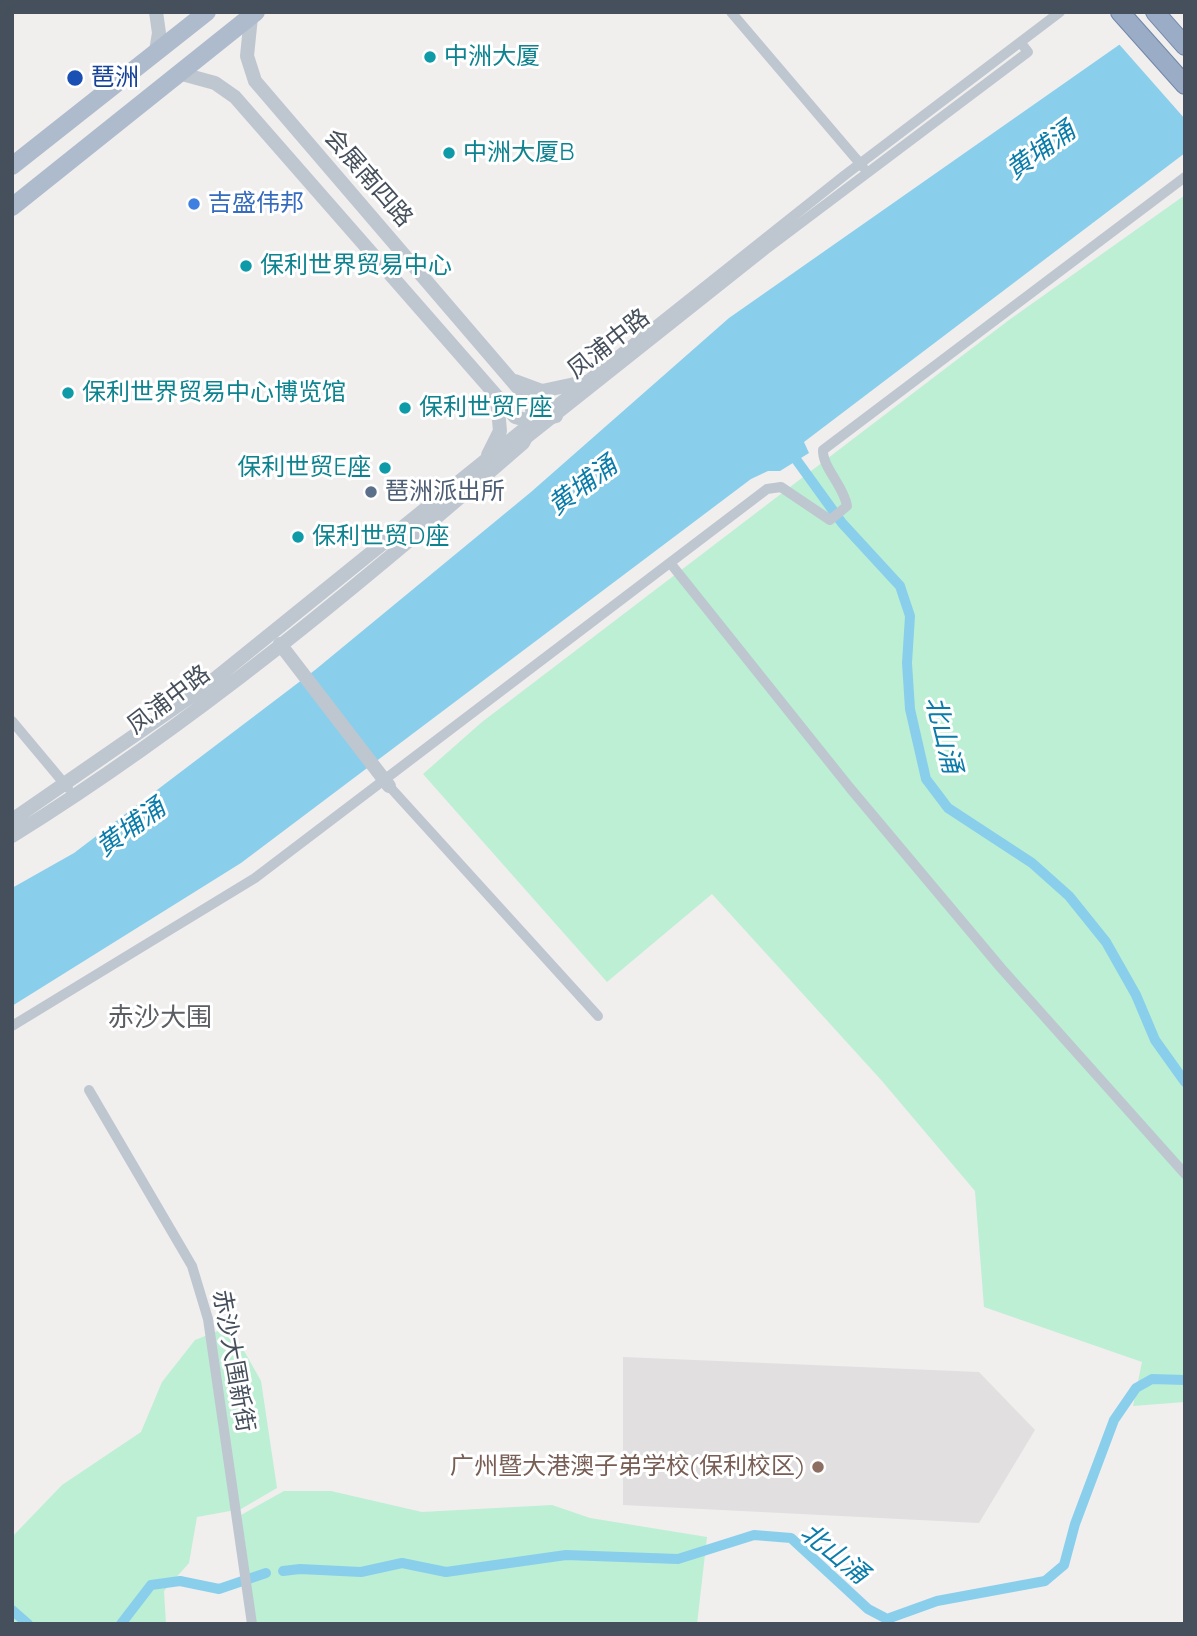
<!DOCTYPE html>
<meta charset="utf-8">
<style>
body{margin:0}
#map{position:relative;width:1197px;height:1636px;overflow:hidden;background:#f1eeee;font-family:Quicksand,sans-serif}
canvas{display:block}
.frame{position:absolute;inset:0;border:14px solid #46505c;pointer-events:none}
</style>
<div id="map">
<canvas width="1197" height="1636"></canvas>
<div class="frame"></div>
</div>
<script>
const ctx = document.querySelector('canvas').getContext('2d');
ctx.lineJoin = 'round';
function fillPath(path, color) {
  ctx.fillStyle = color;
  ctx.fill(path, 'evenodd');
}
function trace(path, color, width, dash) {
  ctx.strokeStyle = color;
  ctx.lineWidth = width;
  ctx.lineCap = dash ? 'butt' : 'round';
  ctx.setLineDash(dash || []);
  ctx.stroke(path);
}
function label(font, color, halo, rows, align = 'center') {
  ctx.font = font + ' Quicksand,"Noto Sans SC",sans-serif';
  ctx.lineWidth = 6;
  ctx.setLineDash([]);
  ctx.textBaseline = 'middle';
  ctx.strokeStyle = halo;
  ctx.fillStyle = color;
  for (const [text, x, y, turn = 0] of rows) {
    ctx.save();
    ctx.translate(x, y);
    ctx.rotate((+turn || 0) * Math.PI / 180);
    ctx.textAlign = isNaN(turn) ? turn : align;
    if (halo) ctx.strokeText(text, 0, 0);
    ctx.fillText(text, 0, 0);
    ctx.restore();
  }
}
const education = new Path2D(`
 M 623,1357 L 979,1372 L 1035,1430 L 979,1523 L 623,1505 Z`);
const green = new Path2D(`
 M 1185,195 L 1185,1402 L 1133,1406 L 1142,1362 L 984,1307 L 975,1191 L 882,1081 L 712,894 L 607,982 L 423,774 L 482,722 L 1009,320 Z
 M 230,1326 L 261,1381 L 277,1488 L 241,1509 L 197,1517 L 189,1563 L 164,1591 L 166,1624 L 12,1624 L 12,1537 L 62,1485 L 141,1432 L 162,1382 L 195,1340 Z
 M 284,1491 L 331,1491 L 422,1512 L 552,1505 L 590,1518 L 707,1537 L 697,1624 L 256,1624 L 241,1515 Z`);
const water = new Path2D(`
 M 1166,12 L 1185,12 L 1185,153 L 804,442 L 809,453 L 780,471 L 768,471 L 751,479 L 241,863 L 12,1006 L 12,888 L 74,853 L 315,670 L 531,492 L 729,318 Z`);
const pier = new Path2D(`
 M 1160,12 L 1185,13 L 1185,119 L 1118,43 Z`);
const canal = new Path2D(`
 M 790,451 L 842,523 L 900,586 L 910,616 L 907,663 L 910,709 L 926,779 L 948,808 L 1032,863 L 1069,896 L 1106,942 L 1136,995 L 1155,1040 L 1185,1082
 M 283,1571 L 300,1569 L 361,1572 L 402,1563 L 446,1572 L 566,1555 L 678,1559 L 754,1535 L 791,1538 L 868,1609 L 887,1619 L 937,1601 L 1045,1581 L 1064,1565 L 1075,1524 L 1114,1420 L 1136,1388 L 1152,1379 L 1185,1380
 M 12,1610 L 28,1624
 M 121,1624 L 151,1585 L 180,1581 L 219,1589 L 266,1573`);
const minor = new Path2D(`
 M 731,12 L 863,167
 M 538,419 L 845,175 L 1060,12
 M 527,439 L 765,250 L 1028,52 L 1021,43
 M 671,564 L 850,788 L 1001,968 L 1185,1174
 M 12,721 L 68,788
 M 389,786 L 598,1016
 M 12,1026 L 255,878 L 767,489 L 781,487 L 830,520 L 847,506 C 844,486 822,467 823,450 L 1185,177
 M 89,1090 L 192,1266 L 208,1319 L 252,1624`);
const tertiary = new Path2D(`
 M 156,12 L 159,33 L 156,51
 M 182,74 L 215,83 L 235,97 L 515,417 L 534,422 L 556,416
 M 515,381 L 542,391 L 584,382
 M 488,455 L 500,431 L 497,398
 M 12,820 L 206,686 L 527,427
 M 12,836 C 194,723 362,583 523,443 L 534,422 L 531,403 L 255,81 L 247,56 L 251,17`);
const primary = new Path2D(`
 M 12,166 L 207,12
 M 12,207 L 256,12`);
const trunk = new Path2D(`
 M 1120,12 L 1185,85
 M 1155,12 L 1185,46`);
const tertiaryBridge = new Path2D(`
 M 280,644 L 389,786`);
const markers = [
 [430,57,7,"#0f9aa8"],
 [75,78,9,"#1a4fb4"],
 [449,153,7,"#0f9aa8"],
 [194,204,7,"#3f7fe0"],
 [246,266,7,"#0f9aa8"],
 [68,393,7,"#0f9aa8"],
 [405,408,7,"#0f9aa8"],
 [385,468,7,"#0f9aa8"],
 [371,492,7,"#5c6f8a"],
 [298,537,7,"#0f9aa8"],
 [818,1467,7,"#8d6e63"]
];
const cultureNames = [
 ["中洲大厦",444,57],
 ["中洲大厦B",463,153],
 ["保利世界贸易中心",260,266],
 ["保利世界贸易中心博览馆",82,393],
 ["保利世贸F座",419,408],
 ["保利世贸E座",371,468,"right"],
 ["保利世贸D座",312,537]
];
const transitNames = [
 ["琶洲",91,78]
];
const streetNames = [
 ["会展南四路",368,178,49],
 ["凤浦中路",609,344,-38],
 ["凤浦中路",169,700,-37],
 ["赤沙大围新街",233,1361,80]
];
const shopNames = [
 ["吉盛伟邦",208,204]
];
const serviceNames = [
 ["琶洲派出所",385,492]
];
const educationNames = [
 ["广州暨大港澳子弟学校(保利校区)",804,1467]
];
const waterNames = [
 ["黄埔涌",1041,151,-36],
 ["黄埔涌",583,486,-37],
 ["北山涌",943,735,76],
 ["黄埔涌",131,828,-36],
 ["北山涌",834,1554,39]
];
const neighbourhoodNames = [
 ["赤沙大围",160,1018]
];
fillPath(education, '#e2dfe0');
fillPath(green, '#bcefd4');
fillPath(water, '#89cfec');
fillPath(pier, '#f1eeee');
trace(canal, '#89cfec', 10);
trace(trunk, '#7187a9', 20);
trace(minor, '#bec7d0', 10);
trace(tertiary, '#bec7d0', 14);
trace(primary, '#aebbcd', 18);
trace(trunk, '#9aacc6', 18);
trace(tertiaryBridge, '#bec7d0', 14);
for (const [x, y, r, color] of markers) {
  const dot = new Path2D();
  dot.arc(x, y, r, 0, 2 * Math.PI);
  ctx.fillStyle = color;
  ctx.fill(dot);
  trace(dot, '#fff', 2.5);
}
label('24px', '#0d838f', '#fff', cultureNames, 'left');
label('24px', '#164399', '#fff', transitNames, 'left');
label('24px', '#46505c', '#fff', streetNames);
label('24px', '#366cbe', '#fff', shopNames, 'left');
label('24px', '#4e5e75', '#fff', serviceNames, 'left');
label('24px', '#785e54', '#fff', educationNames, 'right');
label('italic 26px', '#0b7caa', '#fff', waterNames);
label('26px', '#5b5e63', '#fff', neighbourhoodNames);
</script>
